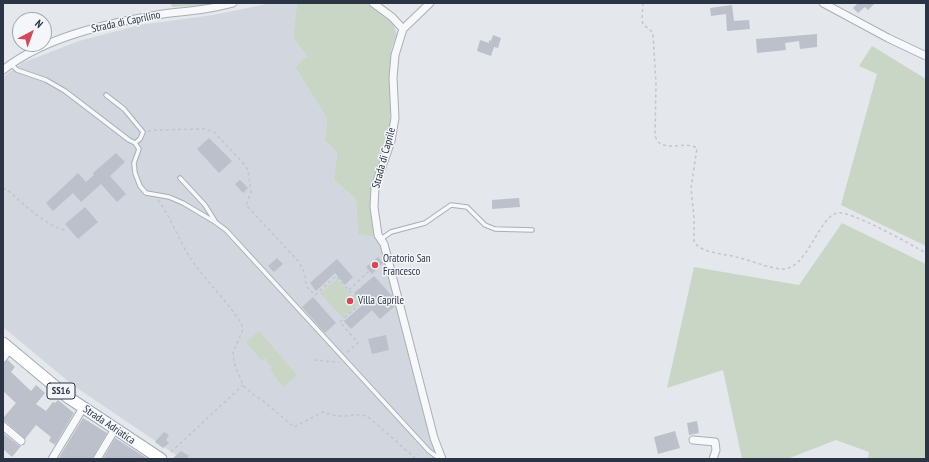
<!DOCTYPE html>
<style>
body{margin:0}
#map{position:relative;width:929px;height:462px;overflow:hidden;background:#e4e7ec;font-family:"PT Sans Narrow",sans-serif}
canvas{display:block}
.frame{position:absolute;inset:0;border:4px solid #2b3445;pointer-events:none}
.north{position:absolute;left:12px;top:12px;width:40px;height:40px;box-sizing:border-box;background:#f4f6f9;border:1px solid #a4a8b1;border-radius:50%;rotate:41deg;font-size:11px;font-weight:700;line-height:16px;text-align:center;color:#2b3445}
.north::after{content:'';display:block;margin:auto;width:14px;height:18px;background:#d1495b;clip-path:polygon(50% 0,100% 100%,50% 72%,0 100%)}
</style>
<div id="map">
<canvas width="929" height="462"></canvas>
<div class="frame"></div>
<div class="north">N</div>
</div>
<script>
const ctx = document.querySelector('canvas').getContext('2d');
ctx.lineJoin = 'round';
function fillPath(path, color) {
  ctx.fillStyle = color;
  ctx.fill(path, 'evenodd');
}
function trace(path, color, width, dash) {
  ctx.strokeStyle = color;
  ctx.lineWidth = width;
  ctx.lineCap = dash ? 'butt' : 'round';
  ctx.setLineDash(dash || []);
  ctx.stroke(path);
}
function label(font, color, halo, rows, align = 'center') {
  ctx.font = font + ' "PT Sans Narrow",sans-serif';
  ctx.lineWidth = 3;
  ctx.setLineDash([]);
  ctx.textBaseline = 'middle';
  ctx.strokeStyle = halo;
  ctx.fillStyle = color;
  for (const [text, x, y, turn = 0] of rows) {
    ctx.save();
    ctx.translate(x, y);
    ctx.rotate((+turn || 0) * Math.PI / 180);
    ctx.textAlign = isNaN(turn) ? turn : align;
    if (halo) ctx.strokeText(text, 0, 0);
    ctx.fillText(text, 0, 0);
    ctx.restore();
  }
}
const built = new Path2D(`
 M 272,3 L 297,3 L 293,38 L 307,56 L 295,67 L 327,119 L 325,141 L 337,153 L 334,180 L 356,199 L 358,234 L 374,237 L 382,247 L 398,306 L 436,459 L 182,459 L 74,386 L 3,327 L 3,77 L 22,63 L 79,41 L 140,25 L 213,15 Z`);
const green = new Path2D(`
 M 170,3 L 217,3 L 210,5 L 172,7 Z
 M 297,3 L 365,3 L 371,6 L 388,19 L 394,26 L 397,35 L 392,47 L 390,63 L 390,122 L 387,142 L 371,187 L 370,210 L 374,237 L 358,234 L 356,199 L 334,180 L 337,153 L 325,141 L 327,119 L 295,67 L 307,56 L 293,38 Z
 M 872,46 L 926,79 L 926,246 L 841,205 L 877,74 L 859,66 Z
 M 842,223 L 926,264 L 926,459 L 868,459 L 869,452 L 836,440 L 787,459 L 742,459 L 723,370 L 667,388 L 694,267 L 799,285 Z
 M 337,279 L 359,303 L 343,318 L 320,293 Z
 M 259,331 L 297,375 L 283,387 L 270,370 L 273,367 L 273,366 L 270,366 L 266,361 L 267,360 L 266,358 L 262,361 L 246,342 Z`);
const building = new Path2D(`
 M 858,3 L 875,3 L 868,10 L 865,7 L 858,13 L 853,8 Z
 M 732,5 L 734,21 L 749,20 L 750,29 L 727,31 L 726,14 L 711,16 L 710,8 Z
 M 817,34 L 817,47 L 800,49 L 799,41 L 785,43 L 786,50 L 757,53 L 756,39 Z
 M 493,35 L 501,38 L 498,48 L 494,47 L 491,56 L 477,51 L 480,40 L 489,43 L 489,40 L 491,41 Z
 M 209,138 L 232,161 L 219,173 L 197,149 Z
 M 116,153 L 125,162 L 110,176 L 126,194 L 117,202 L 101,184 L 81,202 L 73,193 L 53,211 L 46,203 L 78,173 L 86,182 L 94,175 L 93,173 Z
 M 240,180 L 248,188 L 243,193 L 235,184 Z
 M 519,198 L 520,207 L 492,209 L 492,200 Z
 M 85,207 L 98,222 L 78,239 L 65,224 Z
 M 378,257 L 383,263 L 372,274 L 366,267 Z
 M 277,258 L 283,264 L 274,272 L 268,266 Z
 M 337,259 L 353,277 L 345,285 L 335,273 L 316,291 L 310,283 Z
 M 374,276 L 392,296 L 395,306 L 380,319 L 372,310 L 351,329 L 344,321 L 364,304 L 354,293 Z
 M 313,297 L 336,323 L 325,333 L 302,307 Z
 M 386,335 L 389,350 L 372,354 L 368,339 Z
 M 8,360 L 15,367 L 11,372 L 31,391 L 36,385 L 45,393 L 36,404 L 46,411 L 53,402 L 55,403 L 58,400 L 74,413 L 55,445 L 49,441 L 51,437 L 36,425 L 25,439 L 6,422 L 3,421 L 3,418 L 16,403 L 3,391 L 3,363 Z
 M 83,418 L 107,433 L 92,459 L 58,459 Z
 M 697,421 L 699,433 L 689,435 L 687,423 Z
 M 675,431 L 680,448 L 658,454 L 654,437 Z
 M 164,432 L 169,435 L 166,440 L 169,443 L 163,448 L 155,442 Z
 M 3,433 L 18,445 L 21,446 L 12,457 L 3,449 Z
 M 115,438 L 145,457 L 148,459 L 103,459 Z
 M 181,451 L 189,456 L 186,459 L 172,459 Z`);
const path = new Path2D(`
 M 643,3 C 643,9 641,19 643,24 C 646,28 651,29 653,34 L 656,84 L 655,136 L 658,142 C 670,151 685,141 697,148 L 691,188 L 694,218 L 694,242 C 703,254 723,253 736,257 C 752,260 768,269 784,269 C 807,268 819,217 837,213 C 851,210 911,245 926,253
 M 148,131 L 155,130 L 205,129 L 214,132 L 244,164 L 248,170 L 251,192 L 246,205 L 299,262 L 305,274 L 306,286 L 315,295 L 336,276 L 361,303 L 340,322 L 358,343 L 345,354
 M 3,188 L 10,192 C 22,203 49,228 65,230
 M 158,200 C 172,219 179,242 193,262 C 208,283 227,301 241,323 L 243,329 L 233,353 L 234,363 L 243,385 L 251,393 L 262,400 L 294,427 L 323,412 C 328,414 334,416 339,416 C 353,417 359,411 371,419 L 416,459
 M 349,290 L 369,271
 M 314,360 L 339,362
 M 171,452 L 243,385`);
const service = new Path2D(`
 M 11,64 L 17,70 L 46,80 L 65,91 L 129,140 L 135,143 L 139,149 L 134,163 L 135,173 L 140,186 L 146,193 L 169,197 L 183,203 L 215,222 L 226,230 L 429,451 L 440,459
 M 106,95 L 124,109 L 143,132 L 140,139 L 135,143
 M 180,178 L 205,205 L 215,221
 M 381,239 L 391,232 L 425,223 L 451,205 L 467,207 L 485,225 L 495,229 L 532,230`);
const minor = new Path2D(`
 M 373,3 L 392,17 L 403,29
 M 430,3 L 403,29 L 395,55 L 393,78 L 395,118 L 391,141 L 375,187 L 374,207 L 378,235 L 384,244 L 434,438 L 442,459
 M 823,3 L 888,38 L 926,56
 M 3,70 C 46,36 109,23 163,14 C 187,11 210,10 233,3
 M 3,358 L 10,349
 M 3,426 L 21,441
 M 693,440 L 715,442 L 716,450 L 713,459
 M 52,459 L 83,408
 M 97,459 L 115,429`);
const primary = new Path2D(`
 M 3,343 L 69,398 L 161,459`);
const markers = [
 [375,265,4,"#d1495b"],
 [350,301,4,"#d1495b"]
];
const shields = [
 [61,391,28]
];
const shieldNames = [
 ["SS16",61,391]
];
const streetNames = [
 ["Strada di Caprilino",126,22,-12],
 ["Strada di Caprile",384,158,-75],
 ["Strada Adriatica",109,425,34]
];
const poiNames = [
 ["Oratorio San",383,259],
 ["Francesco",383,272],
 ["Villa Caprile",358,301]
];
fillPath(built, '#d2d6de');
fillPath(green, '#c9d6c5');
fillPath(building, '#bbc0ca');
trace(service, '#a9aeb7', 5.5);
trace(minor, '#a9aeb7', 9);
trace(primary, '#a3abb8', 13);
trace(path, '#c2c5cb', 1.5, [3, 3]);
trace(service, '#f7f8fa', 3.5);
trace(minor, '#f7f8fa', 7);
trace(primary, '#fff', 11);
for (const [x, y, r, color] of markers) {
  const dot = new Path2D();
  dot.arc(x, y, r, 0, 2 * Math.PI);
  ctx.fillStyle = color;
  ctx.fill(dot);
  trace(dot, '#f4f6f9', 1.5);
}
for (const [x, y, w] of shields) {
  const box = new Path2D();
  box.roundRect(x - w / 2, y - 8, w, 16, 3);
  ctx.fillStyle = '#f4f6f9';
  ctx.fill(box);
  trace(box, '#2b3445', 1);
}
label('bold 10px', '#2b3445', null, shieldNames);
label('11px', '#2b3445', '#f4f6f9', streetNames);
label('11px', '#2b3445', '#f4f6f9', poiNames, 'left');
</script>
